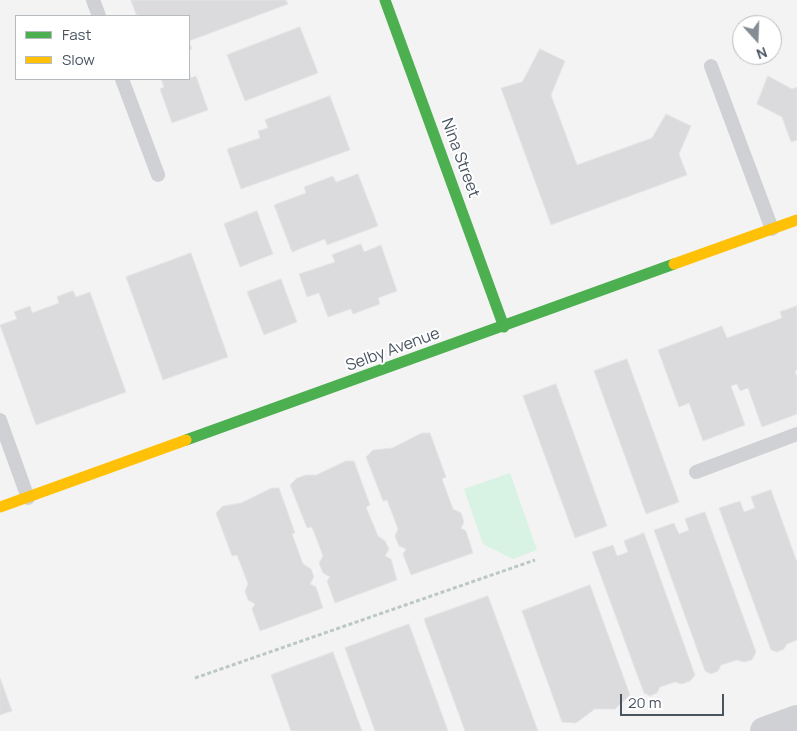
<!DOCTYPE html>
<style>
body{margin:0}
#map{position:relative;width:797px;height:731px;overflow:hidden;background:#f4f3f3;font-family:Manrope,sans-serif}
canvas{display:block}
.legend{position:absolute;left:15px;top:15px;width:175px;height:65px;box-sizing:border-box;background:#fff;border:1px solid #b6bbc0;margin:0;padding:6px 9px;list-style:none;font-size:15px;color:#495461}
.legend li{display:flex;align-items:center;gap:10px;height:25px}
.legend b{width:25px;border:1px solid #b6bbc0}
.north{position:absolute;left:732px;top:15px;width:50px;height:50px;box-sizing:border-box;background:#fff;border:1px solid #b6bbc0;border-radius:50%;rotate:160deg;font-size:14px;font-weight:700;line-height:20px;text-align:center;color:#495461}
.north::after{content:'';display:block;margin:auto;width:18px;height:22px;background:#858c94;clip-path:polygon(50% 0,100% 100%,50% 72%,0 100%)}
.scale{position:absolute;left:620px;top:694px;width:104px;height:22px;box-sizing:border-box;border:2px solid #495461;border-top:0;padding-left:6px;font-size:15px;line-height:18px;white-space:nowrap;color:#495461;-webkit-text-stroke:4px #fff;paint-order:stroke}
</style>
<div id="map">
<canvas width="797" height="731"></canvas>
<ul class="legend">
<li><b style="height:6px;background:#4caf50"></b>Fast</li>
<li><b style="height:6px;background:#ffc107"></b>Slow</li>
</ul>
<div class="north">N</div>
<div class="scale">20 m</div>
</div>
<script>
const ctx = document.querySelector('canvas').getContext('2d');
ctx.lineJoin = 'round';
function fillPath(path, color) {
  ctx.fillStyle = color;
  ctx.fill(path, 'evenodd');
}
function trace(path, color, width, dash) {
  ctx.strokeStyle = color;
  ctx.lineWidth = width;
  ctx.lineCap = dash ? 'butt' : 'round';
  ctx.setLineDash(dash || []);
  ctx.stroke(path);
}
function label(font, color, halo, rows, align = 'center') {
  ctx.font = font + ' Manrope,sans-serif';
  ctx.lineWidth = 4;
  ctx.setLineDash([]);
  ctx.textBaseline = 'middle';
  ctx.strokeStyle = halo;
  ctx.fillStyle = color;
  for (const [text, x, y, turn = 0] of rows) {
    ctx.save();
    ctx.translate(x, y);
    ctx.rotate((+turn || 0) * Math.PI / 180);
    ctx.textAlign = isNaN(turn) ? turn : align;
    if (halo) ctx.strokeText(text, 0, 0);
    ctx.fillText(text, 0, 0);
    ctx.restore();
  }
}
const green = new Path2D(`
 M 510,473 L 537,550 L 513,559 L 483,544 L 464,489 Z`);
const building = new Path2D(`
 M 131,0 L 286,0 L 288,4 L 189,41 L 192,49 L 189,50 L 189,16 L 137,16 Z
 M 300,27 L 318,73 L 245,101 L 227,55 Z
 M 540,49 L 565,61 L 551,95 L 577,165 L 652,138 L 666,114 L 691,126 L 679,154 L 687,175 L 551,225 L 501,88 L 522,82 Z
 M 189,71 L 191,78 L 196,76 L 208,110 L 172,123 L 160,89 L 164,87 L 161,79 L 189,79 Z
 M 768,76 L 792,89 L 797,87 L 797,140 L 791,142 L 782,117 L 757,104 Z
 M 330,96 L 350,150 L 241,189 L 227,149 L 260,138 L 258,131 L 268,128 L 265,120 Z
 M 358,174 L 378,226 L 327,245 L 325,239 L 292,252 L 274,205 L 306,193 L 304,187 L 333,176 L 336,182 Z
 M 257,211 L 273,254 L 240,267 L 224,224 Z
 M 361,244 L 364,252 L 381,245 L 397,291 L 378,298 L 380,304 L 353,314 L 351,309 L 328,317 L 319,293 L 307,297 L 299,274 L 335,262 L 332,255 Z
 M 191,253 L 228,357 L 163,380 L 126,277 Z
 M 281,279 L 297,322 L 264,335 L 247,292 Z
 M 73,291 L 76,297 L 90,292 L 126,392 L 36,425 L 0,325 L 17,319 L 14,312 L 30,306 L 32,313 L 59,303 L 57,297 Z
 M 797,306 L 797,370 L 795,371 L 797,377 L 797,414 L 762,427 L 748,388 L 740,391 L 737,384 L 731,386 L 745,425 L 703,441 L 689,403 L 679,407 L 658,350 L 722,326 L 727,338 L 782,318 L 780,312 Z
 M 627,359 L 679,502 L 646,514 L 594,371 Z
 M 556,384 L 607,526 L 575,538 L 523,396 Z
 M 422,433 L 430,433 L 446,477 L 442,479 L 453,509 L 461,513 L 464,522 L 461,528 L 466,531 L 473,553 L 411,575 L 403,554 L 406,549 L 399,546 L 395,536 L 398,529 L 387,500 L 383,501 L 366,457 L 373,450 L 392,448 Z
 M 346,461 L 354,461 L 370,505 L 366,507 L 378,536 L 385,541 L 389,549 L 385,556 L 391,559 L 397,580 L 335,603 L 327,581 L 330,577 L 323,573 L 319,563 L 323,556 L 312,527 L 307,528 L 290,485 L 297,478 L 306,475 L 316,475 Z
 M 272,488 L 279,488 L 295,533 L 292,534 L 303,564 L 311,569 L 314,577 L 310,584 L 316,587 L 323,608 L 260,631 L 252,609 L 255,604 L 248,600 L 245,591 L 248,584 L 237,555 L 232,556 L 216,513 L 223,506 L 241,503 Z
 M 771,490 L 797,562 L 797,640 L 787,644 L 784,649 L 777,652 L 771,650 L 719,508 L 740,501 L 744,512 L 755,508 L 751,497 Z
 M 705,512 L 756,652 L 752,660 L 744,662 L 737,660 L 721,665 L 718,671 L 711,674 L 705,671 L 654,530 L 674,523 L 679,534 L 689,530 L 685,519 Z
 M 644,533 L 695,675 L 690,681 L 682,684 L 675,682 L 660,687 L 657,693 L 650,696 L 644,693 L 592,552 L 613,545 L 617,556 L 628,552 L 624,541 Z
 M 590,585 L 630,695 L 615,709 L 595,709 L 576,723 L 562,722 L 522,611 Z
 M 488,596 L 538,731 L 465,731 L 424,619 Z
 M 409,624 L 448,731 L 375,731 L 345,648 Z
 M 333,652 L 362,731 L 291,731 L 271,675 Z
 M 0,678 L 12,711 L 0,715 Z`);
const path = new Path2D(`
 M 195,678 L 535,560`);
const lane = new Path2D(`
 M 93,0 L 99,16
 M 711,66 L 772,229
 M 122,79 L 158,175
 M 0,420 L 28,498
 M 696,472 L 797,434`);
const street = new Path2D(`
 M 764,731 L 797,719`);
const fast = new Path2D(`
 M 385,0 L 504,327
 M 186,440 L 674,264`);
const slow = new Path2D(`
 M 674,264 L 797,220
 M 0,507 L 186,440`);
const streetNames = [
 ["Nina Street",460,158,70],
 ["Selby Avenue",393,350,-20]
];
fillPath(green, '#d8f2e4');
fillPath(building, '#dbdbdd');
trace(building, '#e5e5e6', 1);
trace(path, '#bcc8c5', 3, [4, 2.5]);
trace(lane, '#cfd1d4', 14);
trace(street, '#cfd1d4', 28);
trace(fast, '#4caf50', 11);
trace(slow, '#ffc107', 11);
label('16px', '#495461', '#fff', streetNames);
</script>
